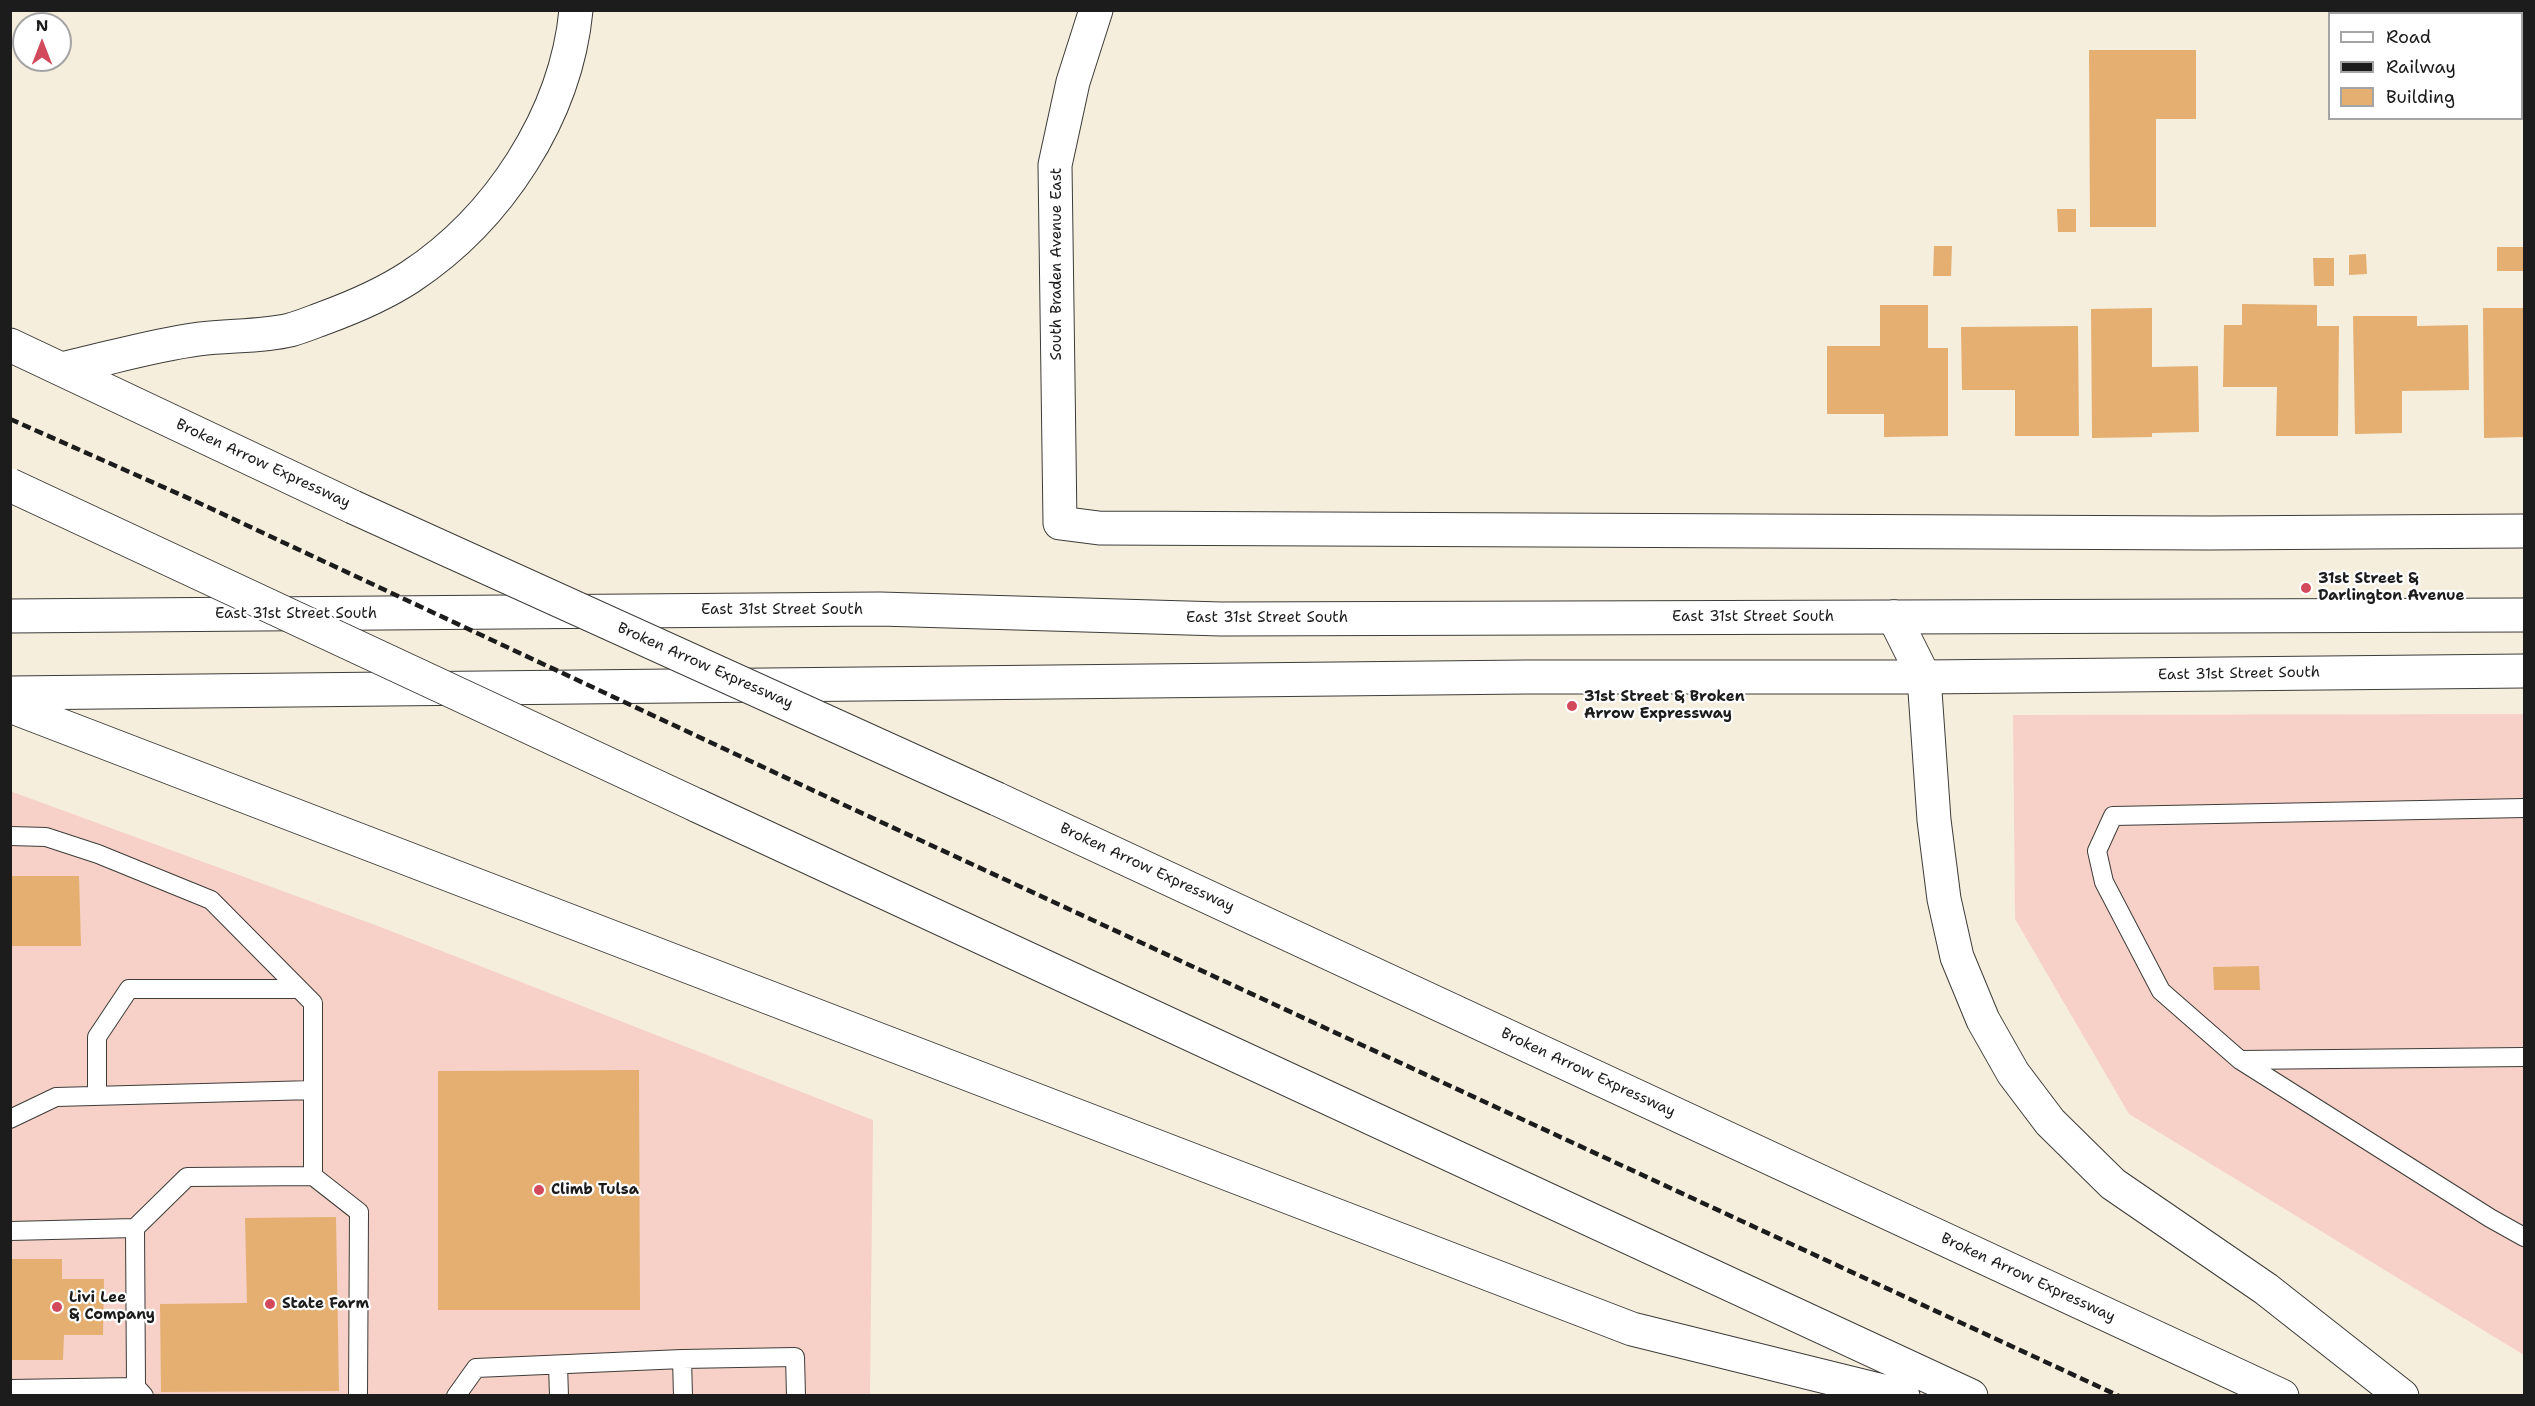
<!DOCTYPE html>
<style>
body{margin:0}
#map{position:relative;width:2535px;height:1406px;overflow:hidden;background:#f6eedc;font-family:"Shantell Sans",sans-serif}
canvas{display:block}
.frame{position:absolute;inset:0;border:12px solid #1c1c1c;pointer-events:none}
.legend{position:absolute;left:2328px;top:12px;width:195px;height:108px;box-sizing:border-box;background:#fff;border:2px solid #a4a4a4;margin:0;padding:8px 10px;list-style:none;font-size:18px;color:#1c1c1c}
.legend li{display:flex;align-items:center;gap:12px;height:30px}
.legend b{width:30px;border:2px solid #a4a4a4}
.north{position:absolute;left:12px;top:12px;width:60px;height:60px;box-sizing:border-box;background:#fff;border:2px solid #a4a4a4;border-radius:50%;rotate:0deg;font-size:16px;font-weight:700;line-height:24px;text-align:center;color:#1c1c1c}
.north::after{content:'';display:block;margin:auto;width:21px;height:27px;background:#d1495b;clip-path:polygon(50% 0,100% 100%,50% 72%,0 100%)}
</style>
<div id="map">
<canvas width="2535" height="1406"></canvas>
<div class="frame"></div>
<ul class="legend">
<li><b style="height:8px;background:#fff"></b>Road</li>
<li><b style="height:8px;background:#1c1c1c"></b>Railway</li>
<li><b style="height:16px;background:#e4af70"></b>Building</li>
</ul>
<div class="north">N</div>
</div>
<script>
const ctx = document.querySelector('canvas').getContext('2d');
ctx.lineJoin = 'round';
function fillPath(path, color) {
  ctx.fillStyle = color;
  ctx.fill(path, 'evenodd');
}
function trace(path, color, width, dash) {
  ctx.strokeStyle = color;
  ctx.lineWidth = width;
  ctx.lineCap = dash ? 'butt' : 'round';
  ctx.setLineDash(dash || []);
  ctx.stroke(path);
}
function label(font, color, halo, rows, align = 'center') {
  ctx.font = font + ' "Shantell Sans",sans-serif';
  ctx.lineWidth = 4.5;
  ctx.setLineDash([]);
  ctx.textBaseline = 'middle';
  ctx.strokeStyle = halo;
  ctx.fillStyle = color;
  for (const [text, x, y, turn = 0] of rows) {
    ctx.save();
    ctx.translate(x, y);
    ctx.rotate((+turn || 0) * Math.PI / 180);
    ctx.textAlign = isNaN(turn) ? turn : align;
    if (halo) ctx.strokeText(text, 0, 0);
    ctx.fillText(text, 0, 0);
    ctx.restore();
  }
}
const built = new Path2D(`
 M 2524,714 L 2524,1355 L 2129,1114 L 2015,919 L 2013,715 Z
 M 10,791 L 378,926 L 873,1120 L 870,1395 L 11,1395 Z`);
const building = new Path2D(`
 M 2089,50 L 2196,50 L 2196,119 L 2156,119 L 2156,227 L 2090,227 Z
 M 2057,209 L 2076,209 L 2076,232 L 2058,232 Z
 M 1934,246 L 1952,246 L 1951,276 L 1933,276 Z
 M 2497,247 L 2524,247 L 2524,271 L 2497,271 Z
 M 2366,254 L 2367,274 L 2349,275 L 2349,255 Z
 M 2313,258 L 2334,258 L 2334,286 L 2314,286 Z
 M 2242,304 L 2317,305 L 2317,326 L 2339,326 L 2338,436 L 2276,436 L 2277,387 L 2223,387 L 2224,325 L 2242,325 Z
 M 1880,305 L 1928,305 L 1928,348 L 1948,348 L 1948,436 L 1884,437 L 1884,414 L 1827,414 L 1827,346 L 1880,346 Z
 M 2152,308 L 2152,367 L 2198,366 L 2199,432 L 2152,433 L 2152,437 L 2092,438 L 2091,309 Z
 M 2483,308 L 2524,308 L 2524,437 L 2484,438 Z
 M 2353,316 L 2417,316 L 2417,326 L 2468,325 L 2469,390 L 2402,391 L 2402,433 L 2355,434 Z
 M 2078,326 L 2079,436 L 2015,436 L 2015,390 L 1962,390 L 1961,327 Z
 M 10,876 L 79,876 L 81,946 L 10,946 Z
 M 2259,966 L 2260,990 L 2214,990 L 2213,967 Z
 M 639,1070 L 640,1310 L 438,1310 L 438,1071 Z
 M 336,1217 L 339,1391 L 161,1392 L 160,1304 L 247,1303 L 245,1218 Z
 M 10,1259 L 62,1259 L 62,1279 L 104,1279 L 103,1335 L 64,1335 L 63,1360 L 10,1360 Z`);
const service = new Path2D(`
 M 2524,808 L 2113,816 L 2097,851 L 2104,882 L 2161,991 L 2240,1060 L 2490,1218 L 2524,1237
 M 10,836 L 46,837 L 98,854 L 211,900 L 313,1003 L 313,1090
 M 2240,1060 L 2524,1057
 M 97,1095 L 97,1037 L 129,989 L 298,989
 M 10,1119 L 56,1097 L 313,1090 L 313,1176 L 359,1212 L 358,1396
 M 135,1228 L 136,1387 L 144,1396
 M 10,1231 L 135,1228 L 187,1177 L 313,1176
 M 682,1359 L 795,1357 L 796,1396
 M 558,1365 L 559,1396
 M 10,1389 L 136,1387
 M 456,1396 L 476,1368 L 682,1359 L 683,1396`);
const minor = new Path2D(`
 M 1096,10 L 1073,82 L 1055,165 L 1060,523 L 1099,528 L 2209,533 L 2524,531`);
const secondary = new Path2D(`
 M 1894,617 L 2524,615
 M 10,693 L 1526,677 L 1924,677 L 2524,671`);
const primary = new Path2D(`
 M 10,616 L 880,609 L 1221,619 L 1894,617`);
const motorway = new Path2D(`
 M 10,345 L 353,507
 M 61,369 C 107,359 153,345 199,339 C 229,335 261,337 290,330 C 301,327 313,322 324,318 C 354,307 384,294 410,277 C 498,219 566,116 576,10
 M 1894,617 L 1924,677 L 1934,820 L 1944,899 L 1957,957 L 1983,1020 L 2013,1073 L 2050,1122 L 2113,1184 L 2266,1289 L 2402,1396
 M 10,706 L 1632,1329 L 1903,1396
 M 997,799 L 2282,1396
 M 696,805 L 1971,1396`);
const rail = new Path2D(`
 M 10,419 L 197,502 L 840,803 L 2119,1396`);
const motorwayBridge = new Path2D(`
 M 10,485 L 696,805
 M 353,507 L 997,799`);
const markers = [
 [2306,588,6,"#d1495b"],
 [1572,706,6,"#d1495b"],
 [539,1190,6,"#d1495b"],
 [270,1304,6,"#d1495b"],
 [57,1307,6,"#d1495b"]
];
const streetNames = [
 ["South Braden Avenue East",1057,264,-90],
 ["Broken Arrow Expressway",263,464,25],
 ["East 31st Street South",782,610],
 ["East 31st Street South",296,614],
 ["East 31st Street South",1753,617],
 ["East 31st Street South",1267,618],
 ["Broken Arrow Expressway",705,666,24],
 ["East 31st Street South",2239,674,-1],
 ["Broken Arrow Expressway",1147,868,25],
 ["Broken Arrow Expressway",1588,1073,25],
 ["Broken Arrow Expressway",2028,1278,25]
];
const poiNames = [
 ["31st Street &",2318,579],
 ["Darlington Avenue",2318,596],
 ["31st Street & Broken",1584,697],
 ["Arrow Expressway",1584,714],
 ["Climb Tulsa",551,1190],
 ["Livi Lee",69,1298],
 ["& Company",69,1315],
 ["State Farm",282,1304]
];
fillPath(built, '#f7d1c7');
fillPath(building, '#e4af70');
trace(service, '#3d3c39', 20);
trace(minor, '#3d3c39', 35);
trace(secondary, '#3d3c39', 35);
trace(primary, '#3d3c39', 35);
trace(motorway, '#3d3c39', 35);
trace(service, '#fff', 18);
trace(minor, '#fff', 33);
trace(secondary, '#fff', 33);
trace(primary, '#fff', 33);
trace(motorway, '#fff', 33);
trace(rail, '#1c1c1c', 4.5, [9, 4.5]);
trace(motorwayBridge, '#3d3c39', 35, []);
trace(motorwayBridge, '#fff', 33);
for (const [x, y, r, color] of markers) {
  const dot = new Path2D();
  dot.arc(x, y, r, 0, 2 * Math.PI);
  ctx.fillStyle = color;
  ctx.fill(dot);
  trace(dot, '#fff', 2);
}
label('15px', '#1c1c1c', '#fff', streetNames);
label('bold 15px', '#1c1c1c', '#fff', poiNames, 'left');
</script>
